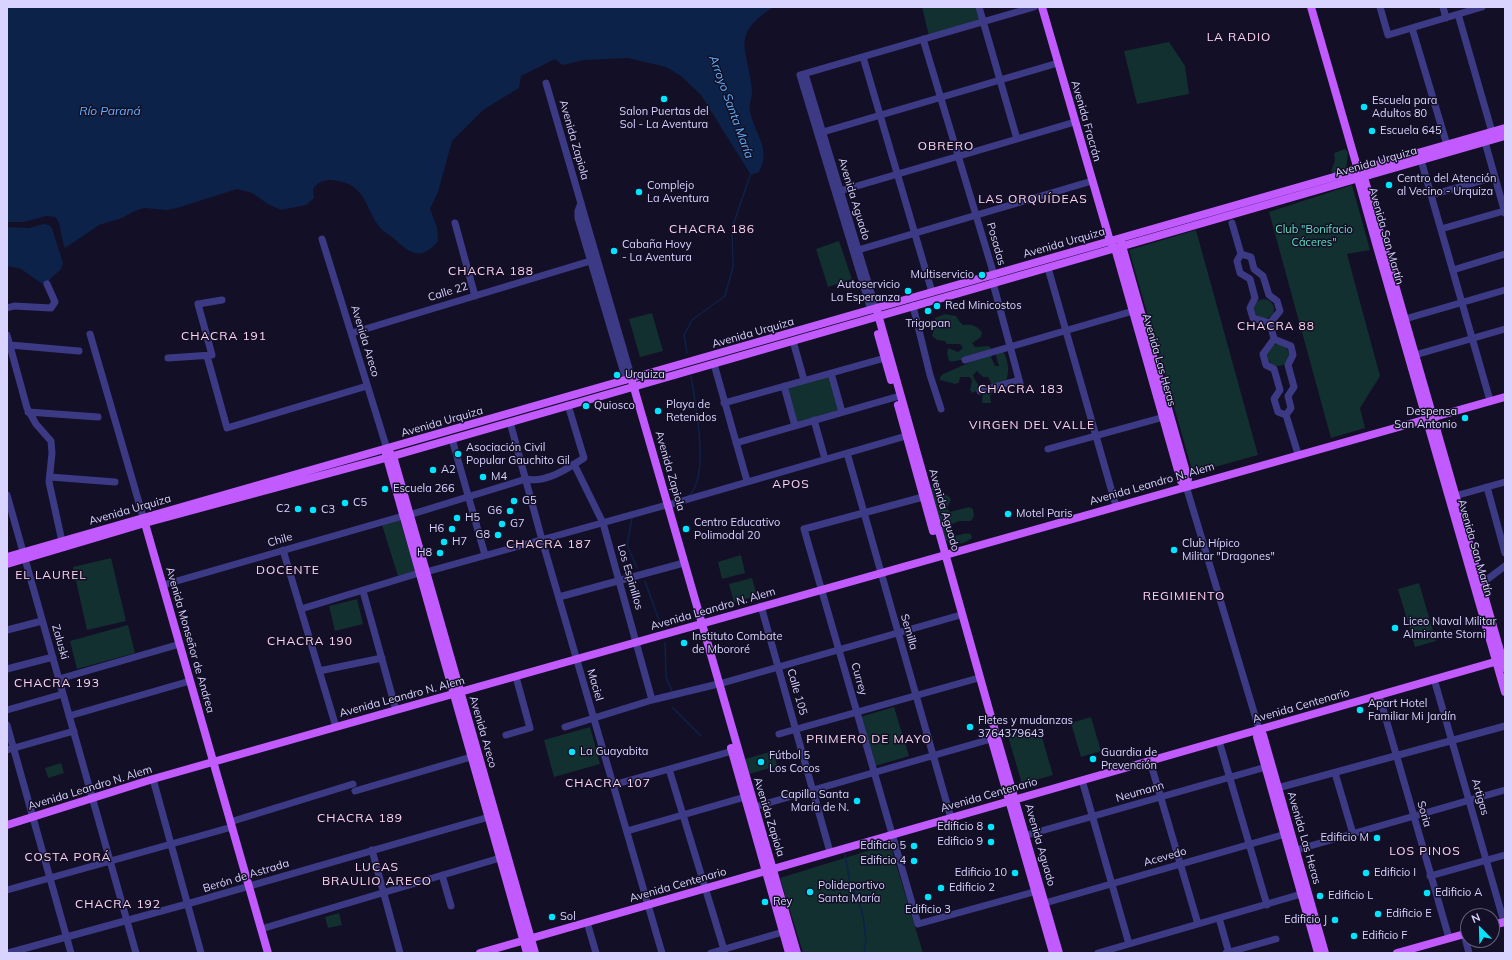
<!DOCTYPE html>
<meta charset="utf-8">
<style>
body{margin:0}
#map{position:relative;width:1512px;height:960px;overflow:hidden;background:#130f26;font-family:Mulish,sans-serif}
canvas{display:block}
.frame{position:absolute;inset:0;border:8px solid #d9d4ff;pointer-events:none}
.north{position:absolute;left:1460px;top:908px;width:40px;height:40px;box-sizing:border-box;background:#130f26;border:1px solid #625e7d;border-radius:50%;rotate:337deg;font-size:11px;font-weight:700;line-height:16px;text-align:center;color:#d9d4ff}
.north::after{content:'';display:block;margin:auto;width:14px;height:18px;background:#00e5ff;clip-path:polygon(50% 0,100% 100%,50% 72%,0 100%)}
</style>
<div id="map">
<canvas width="1512" height="960"></canvas>
<div class="frame"></div>
<div class="north">N</div>
</div>
<script>
const ctx = document.querySelector('canvas').getContext('2d');
ctx.lineJoin = 'round';
function fillPath(path, color) {
  ctx.fillStyle = color;
  ctx.fill(path, 'evenodd');
}
function trace(path, color, width, dash) {
  ctx.strokeStyle = color;
  ctx.lineWidth = width;
  ctx.lineCap = dash ? 'butt' : 'round';
  ctx.setLineDash(dash || []);
  ctx.stroke(path);
}
function label(font, color, halo, rows, align = 'center') {
  ctx.font = font + ' Mulish,sans-serif';
  ctx.lineWidth = 3;
  ctx.setLineDash([]);
  ctx.textBaseline = 'middle';
  ctx.strokeStyle = halo;
  ctx.fillStyle = color;
  for (const [text, x, y, turn = 0] of rows) {
    ctx.save();
    ctx.translate(x, y);
    ctx.rotate((+turn || 0) * Math.PI / 180);
    ctx.textAlign = isNaN(turn) ? turn : align;
    if (halo) ctx.strokeText(text, 0, 0);
    ctx.fillText(text, 0, 0);
    ctx.restore();
  }
}
const green = new Path2D(`
 M 922,7 L 977,7 L 981,21 L 929,36 Z
 M 1169,42 L 1185,66 L 1189,94 L 1137,104 L 1124,51 Z
 M 1345,149 L 1348,152 L 1346,169 L 1345,171 L 1334,175 L 1331,171 L 1335,161 L 1334,153 Z
 M 1352,185 L 1370,250 L 1347,254 L 1380,376 L 1360,408 L 1365,428 L 1331,438 L 1269,212 Z
 M 1196,230 L 1258,455 L 1193,473 L 1129,250 Z
 M 839,241 L 852,279 L 828,287 L 816,249 Z
 M1254 309a10 10 0 1 1 20 0a10 10 0 1 1-20 0Z
 M 652,313 L 663,351 L 640,357 L 629,319 Z
 M 945,314 L 956,316 L 959,321 L 963,325 C 971,323 977,326 982,332 L 981,337 L 972,343 L 975,347 L 989,346 L 994,353 L 991,357 L 995,366 L 999,366 L 996,356 L 998,350 L 1002,349 C 1010,362 1010,376 1003,388 L 994,390 L 990,396 L 991,403 L 982,403 L 983,390 L 992,385 L 988,377 L 983,377 L 977,371 L 973,375 C 974,380 979,384 980,389 L 972,393 L 970,390 L 972,381 L 970,377 L 960,377 L 959,382 L 956,384 L 940,380 L 940,377 L 943,374 L 973,361 C 960,357 958,363 949,361 L 947,353 L 948,348 L 958,352 L 963,348 L 960,344 L 947,344 L 945,341 L 937,340 L 932,336 L 936,324 L 935,318 Z
 M1267 355a11 11 0 1 1 22 0a11 11 0 1 1-22 0Z
 M 829,376 L 839,411 L 796,423 L 787,388 Z
 M 932,487 L 936,488 C 940,493 947,493 951,499 L 947,508 L 950,512 L 969,507 L 973,509 L 974,516 L 971,521 L 959,521 L 946,527 L 949,535 C 957,538 963,532 971,534 L 972,538 C 962,546 953,545 943,539 L 927,491 Z
 M 400,520 L 415,571 L 398,576 L 382,525 Z
 M 741,555 L 745,573 L 722,579 L 718,562 Z
 M 111,558 L 126,621 L 87,630 L 73,567 Z
 M 752,578 L 757,596 L 734,602 L 729,584 Z
 M 1419,583 L 1436,641 L 1415,647 L 1398,589 Z
 M 357,599 L 363,624 L 335,631 L 329,606 Z
 M 128,625 L 135,653 L 77,669 L 70,641 Z
 M 894,707 L 909,756 L 875,766 L 860,717 Z
 M 1091,717 L 1101,751 L 1081,757 L 1071,723 Z
 M 590,727 L 600,764 L 554,777 L 544,740 Z
 M 1039,727 L 1053,775 L 1022,784 L 1008,736 Z
 M 773,751 L 777,766 L 749,774 L 745,759 Z
 M 61,763 L 64,773 L 48,778 L 45,768 Z
 M 890,844 L 923,953 L 803,953 L 780,878 Z
 M 339,913 L 342,925 L 328,928 L 325,917 Z`);
const water = new Path2D(`
 M 7,7 L 774,7 C 728,35 749,50 752,90 C 753,97 748,103 750,111 C 754,134 772,148 759,172 L 751,175 L 701,95 L 681,76 L 666,67 L 628,58 L 585,60 L 562,65 L 555,59 L 521,76 L 519,88 L 483,110 L 452,141 L 438,192 L 430,209 L 437,227 L 438,241 C 421,263 408,252 392,237 C 387,233 381,230 378,225 C 369,213 367,198 355,188 C 349,183 339,181 332,180 C 324,180 318,182 313,189 L 314,198 L 306,205 L 281,210 L 268,204 L 252,193 L 237,189 L 177,208 L 167,210 L 144,208 L 135,211 L 122,218 L 99,225 L 65,248 C 60,238 62,223 55,217 L 46,216 L 24,222 L 7,222 Z
 M 43,224 L 49,225 L 52,228 L 63,263 L 61,269 L 44,285 L 21,269 L 7,266 L 7,227 L 29,228 Z`);
const stream = new Path2D(`
 M 687,353 L 684,335 L 692,320 L 725,296 L 733,267 L 732,228 L 751,173
 M 688,496 C 711,480 695,402 691,376
 M 632,518 L 627,545 L 637,568
 M 645,581 L 661,626
 M 665,642 L 666,677 L 672,691
 M 672,707 L 701,736
 M 845,854 L 850,883 L 858,899 L 863,916 L 866,940 L 864,953`);
const minor = new Path2D(`
 M 979,7 L 1017,139
 M 1380,7 L 1388,35 L 1482,7
 M 1443,7 L 1446,18
 M 1458,14 L 1492,132
 M 1412,28 L 1447,145
 M 923,39 L 994,275 L 993,283 L 1021,387
 M 863,57 L 932,292
 M 805,74 L 876,309
 M 546,83 L 632,379
 M 823,132 L 1058,63
 M 1485,142 L 1505,213
 M 1421,160 L 1489,397
 M 840,191 L 1075,122
 M 1431,195 L 1495,177
 M 581,203 L 578,211 L 578,218 L 626,380
 M 455,223 L 475,296
 M 1232,223 L 1241,254 L 1251,257 L 1254,269 L 1263,276 L 1269,295 L 1277,301 L 1280,311 L 1270,323 L 1274,339 L 1291,346 L 1293,355 L 1288,365 L 1294,387 L 1288,396 L 1291,408 L 1286,415
 M 1441,229 L 1504,211
 M 322,239 L 387,449
 M 858,250 L 1092,181
 M 1241,254 L 1237,261 L 1240,273 L 1250,279 L 1255,298 L 1250,308 L 1253,318 L 1270,323
 M 1048,268 L 1116,506
 M 1453,270 L 1505,254
 M 913,306 L 930,375 L 941,409
 M 7,308 L 14,306 L 51,308 L 55,302 L 47,284
 M 871,310 L 800,75 L 1034,7
 M 1405,319 L 1505,290
 M 352,333 L 597,259
 M 90,334 L 144,520
 M 7,335 L 27,408 L 36,424 L 51,441 L 52,453 L 49,482 L 63,546
 M 1274,339 L 1263,354 L 1266,365 L 1274,369 L 1280,390 L 1274,399 L 1278,412 L 1286,415
 M 793,341 L 804,380
 M 10,345 L 79,351
 M 1415,355 L 1505,329
 M 207,356 L 227,428 L 367,386
 M 168,358 L 212,355 L 198,304 L 222,300
 M 965,360 L 1133,311
 M 714,364 L 747,481
 M 831,373 L 842,412
 M 784,386 L 795,426
 M 980,391 L 1019,380
 M 724,403 L 885,358
 M 28,412 L 98,417
 M 1286,415 L 1298,454
 M 814,420 L 825,459
 M 510,422 L 542,540 L 662,953
 M 452,439 L 485,555
 M 736,443 L 896,397
 M 1048,449 L 1164,417
 M 847,453 L 951,818
 M 574,464 L 603,523 L 652,700
 M 50,477 L 115,482
 M 1186,486 L 1259,729
 M 1487,487 L 1505,553
 M 7,495 L 136,953
 M 1455,496 L 1505,482
 M 923,497 L 804,529 L 918,924 L 1041,890
 M 668,505 L 906,436
 M 409,515 L 526,479 C 546,483 567,469 584,458 L 568,405
 M 283,550 L 336,727
 M 426,572 L 663,506
 M 1481,584 L 1505,566
 M 163,585 L 403,516
 M 363,591 L 396,710
 M 559,597 L 680,564
 M 761,606 L 830,852
 M 301,609 L 419,573
 M 7,630 L 42,621
 M 7,669 L 53,657
 M 319,671 L 382,658
 M 59,679 L 180,644
 M 1434,679 L 1504,922
 M 719,684 L 957,616
 M 1379,695 L 1449,938
 M 7,710 L 63,694
 M 69,716 L 190,681
 M 7,725 L 71,953
 M 565,727 L 652,700 L 714,685
 M 779,734 L 975,679
 M 506,735 L 530,728 L 516,677
 M 1219,741 L 1267,905
 M 7,750 L 74,731
 M 1150,761 L 1198,924
 M 669,769 L 725,953
 M 1335,773 L 1353,834
 M 153,779 L 201,953
 M 1082,780 L 1129,944
 M 613,785 L 736,750
 M 1274,789 L 1505,726
 M 355,791 L 471,757
 M 754,807 L 991,739
 M 230,822 L 353,784
 M 627,831 L 745,797
 M 1020,837 L 1266,767
 M 372,850 L 400,953
 M 1296,850 L 1505,790
 M 442,875 L 451,906
 M 1430,876 L 1505,855
 M 7,890 L 232,827
 M 1045,903 L 1289,833
 M 1219,918 L 1229,953
 M 587,922 L 596,953
 M 261,929 L 500,858
 M 1464,934 L 1469,953
 M 8,953 L 187,904 L 489,817
 M 711,953 L 783,932
 M 1098,953 L 1305,893
 M 1226,953 L 1276,939`);
const major = new Path2D(`
 M 1042,7 L 1110,241 L 1115,248 L 1181,481 L 1186,486
 M 1311,7 L 1358,170 L 1358,179 L 1377,247 L 1505,692
 M 1362,174 L 1364,177 L 1505,668
 M 1121,242 L 1188,479 L 1186,486
 M 877,311 L 997,738 L 1059,953
 M 878,334 L 891,380
 M 632,381 L 797,953
 M 898,405 L 933,531
 M 390,453 L 393,456 L 535,953
 M 386,454 L 527,953
 M 144,520 L 268,953
 M 7,557 L 1505,128
 M 7,564 L 145,523 L 393,456 L 1505,136
 M 1259,729 L 1263,735 L 1325,953
 M 1259,729 L 1257,737 L 1318,953
 M 990,734 L 1053,953
 M 731,748 L 789,953
 M 7,825 L 153,779 L 336,727 L 1505,397
 M 1492,925 L 1505,922
 M 480,953 L 1505,659
 M 1397,953 L 1468,933`);
const markers = [
 [664,99,4,"#00e5ff"],
 [1364,107,4,"#00e5ff"],
 [1372,131,4,"#00e5ff"],
 [1389,185,4,"#00e5ff"],
 [639,192,4,"#00e5ff"],
 [614,251,4,"#00e5ff"],
 [982,275,4,"#00e5ff"],
 [908,291,4,"#00e5ff"],
 [937,306,4,"#00e5ff"],
 [928,311,4,"#00e5ff"],
 [617,375,4,"#00e5ff"],
 [586,406,4,"#00e5ff"],
 [658,411,4,"#00e5ff"],
 [1465,418,4,"#00e5ff"],
 [458,454,4,"#00e5ff"],
 [433,470,4,"#00e5ff"],
 [483,477,4,"#00e5ff"],
 [385,489,4,"#00e5ff"],
 [514,501,4,"#00e5ff"],
 [345,503,4,"#00e5ff"],
 [298,509,4,"#00e5ff"],
 [313,510,4,"#00e5ff"],
 [510,511,4,"#00e5ff"],
 [1008,514,4,"#00e5ff"],
 [457,518,4,"#00e5ff"],
 [502,524,4,"#00e5ff"],
 [452,529,4,"#00e5ff"],
 [686,529,4,"#00e5ff"],
 [498,535,4,"#00e5ff"],
 [444,542,4,"#00e5ff"],
 [1174,550,4,"#00e5ff"],
 [440,553,4,"#00e5ff"],
 [1395,628,4,"#00e5ff"],
 [684,643,4,"#00e5ff"],
 [1360,710,4,"#00e5ff"],
 [970,727,4,"#00e5ff"],
 [572,752,4,"#00e5ff"],
 [1093,759,4,"#00e5ff"],
 [761,762,4,"#00e5ff"],
 [857,801,4,"#00e5ff"],
 [991,827,4,"#00e5ff"],
 [1377,838,4,"#00e5ff"],
 [991,842,4,"#00e5ff"],
 [914,846,4,"#00e5ff"],
 [914,861,4,"#00e5ff"],
 [1015,873,4,"#00e5ff"],
 [1366,873,4,"#00e5ff"],
 [941,888,4,"#00e5ff"],
 [810,892,4,"#00e5ff"],
 [1427,893,4,"#00e5ff"],
 [1320,896,4,"#00e5ff"],
 [928,897,4,"#00e5ff"],
 [765,902,4,"#00e5ff"],
 [1378,914,4,"#00e5ff"],
 [552,917,4,"#00e5ff"],
 [1335,920,4,"#00e5ff"],
 [1354,936,4,"#00e5ff"]
];
const poiNames = [
 ["Escuela para",1372,101],
 ["Adultos 80",1372,114],
 ["Salon Puertas del",664,112,"center"],
 ["Sol - La Aventura",664,125,"center"],
 ["Escuela 645",1380,131],
 ["Centro del Atención",1397,179],
 ["al Vecino - Urquiza",1397,192],
 ["Complejo",647,186],
 ["La Aventura",647,199],
 ["Cabaña Hovy",622,245],
 ["- La Aventura",622,258],
 ["Multiservicio",974,275,"right"],
 ["Autoservicio",900,285,"right"],
 ["La Esperanza",900,298,"right"],
 ["Red Minicostos",945,306],
 ["Trigopan",928,324,"center"],
 ["Urquiza",625,375],
 ["Playa de",666,405],
 ["Retenidos",666,418],
 ["Quiosco",594,406],
 ["Despensa",1457,412,"right"],
 ["San Antonio",1457,425,"right"],
 ["Asociación Civil",466,448],
 ["Popular Gauchito Gil",466,461],
 ["A2",441,470],
 ["M4",491,477],
 ["Escuela 266",393,489],
 ["G5",522,501],
 ["C5",353,503],
 ["C2",290,509,"right"],
 ["C3",321,510],
 ["G6",502,511,"right"],
 ["Motel Paris",1016,514],
 ["H5",465,518],
 ["Centro Educativo",694,523],
 ["Polimodal 20",694,536],
 ["G7",510,524],
 ["H6",444,529,"right"],
 ["G8",490,535,"right"],
 ["H7",452,542],
 ["Club Hípico",1182,544],
 ["Militar \"Dragones\"",1182,557],
 ["H8",432,553,"right"],
 ["Liceo Naval Militar",1403,622],
 ["Almirante Storni",1403,635],
 ["Instituto Combate",692,637],
 ["de Mbororé",692,650],
 ["Apart Hotel",1368,704],
 ["Familiar Mi Jardín",1368,717],
 ["Fletes y mudanzas",978,721],
 ["3764379643",978,734],
 ["La Guayabita",580,752],
 ["Guardia de",1101,753],
 ["Prevención",1101,766],
 ["Fútbol 5",769,756],
 ["Los Cocos",769,769],
 ["Capilla Santa",849,795,"right"],
 ["María de N.",849,808,"right"],
 ["Edificio 8",983,827,"right"],
 ["Edificio M",1369,838,"right"],
 ["Edificio 9",983,842,"right"],
 ["Edificio 5",906,846,"right"],
 ["Edificio 4",906,861,"right"],
 ["Edificio 10",1007,873,"right"],
 ["Edificio I",1374,873],
 ["Polideportivo",818,886],
 ["Santa María",818,899],
 ["Edificio 2",949,888],
 ["Edificio A",1435,893],
 ["Edificio L",1328,896],
 ["Rey",773,902],
 ["Edificio 3",928,910,"center"],
 ["Edificio E",1386,914],
 ["Sol",560,917],
 ["Edificio J",1327,920,"right"],
 ["Edificio F",1362,936]
];
const streetNames = [
 ["Avenida Fracrán",1086,121,74],
 ["Avenida Zapiola",574,140,74],
 ["Avenida Urquiza",1376,162,-16],
 ["Avenida Aguado",854,199,73],
 ["Avenida San Martín",1386,236,74],
 ["Avenida Urquiza",1064,243,-16],
 ["Posadas",996,244,74],
 ["Calle 22",448,292,-17],
 ["Avenida Urquiza",753,333,-16],
 ["Avenida Areco",365,341,73],
 ["Avenida Las Heras",1159,360,74],
 ["Avenida Urquiza",442,422,-16],
 ["Avenida Zapiola",670,471,74],
 ["Avenida Leandro N. Alem",1152,484,-16],
 ["Avenida Urquiza",130,510,-16],
 ["Avenida Aguado",944,510,74],
 ["Chile",280,540,-16],
 ["Avenida San Martín",1475,548,74],
 ["Los Espinillos",630,577,74],
 ["Avenida Leandro N. Alem",713,609,-16],
 ["Semilla",909,632,74],
 ["Avenida Monseñor de Andrea",190,640,74],
 ["Zaluski",60,642,74],
 ["Currey",859,679,74],
 ["Maciel",595,685,74],
 ["Calle 105",797,692,74],
 ["Avenida Leandro N. Alem",402,697,-15],
 ["Avenida Centenario",1301,706,-16],
 ["Avenida Areco",483,732,74],
 ["Avenida Leandro N. Alem",90,788,-17],
 ["Neumann",1140,792,-16],
 ["Avenida Centenario",989,795,-16],
 ["Artigas",1480,797,74],
 ["Soria",1424,814,74],
 ["Avenida Zapiola",769,817,73],
 ["Avenida Las Heras",1304,838,74],
 ["Avenida Aguado",1040,845,74],
 ["Acevedo",1165,857,-16],
 ["Berón de Astrada",246,876,-17],
 ["Avenida Centenario",678,885,-16]
];
const parkNames = [
 ["Club \"Bonifacio",1314,230],
 ["Cáceres\"",1314,243]
];
const neighbourhoodNames = [
 ["LA RADIO",1239,37],
 ["OBRERO",946,146],
 ["LAS ORQUÍDEAS",1033,199],
 ["CHACRA 186",712,229],
 ["CHACRA 188",491,271],
 ["CHACRA 88",1276,326],
 ["CHACRA 191",224,336],
 ["CHACRA 183",1021,389],
 ["VIRGEN DEL VALLE",1032,425],
 ["APOS",791,484],
 ["CHACRA 187",549,544],
 ["DOCENTE",288,570],
 ["EL LAUREL",51,575],
 ["REGIMIENTO",1184,596],
 ["CHACRA 190",310,641],
 ["CHACRA 193",57,683],
 ["PRIMERO DE MAYO",869,739],
 ["CHACRA 107",608,783],
 ["CHACRA 189",360,818],
 ["LOS PINOS",1425,851],
 ["COSTA PORÁ",68,857],
 ["LUCAS",377,867],
 ["BRAULIO ARECO",377,881],
 ["CHACRA 192",118,904]
];
const waterNames = [
 ["Arroyo Santa María",731,107,70],
 ["Río Paraná",110,111]
];
fillPath(green, '#12302f');
fillPath(water, '#0c2248');
trace(stream, '#0c2248', 1.5);
trace(minor, '#3d3a85', 7);
trace(major, '#c25bff', 8);
for (const [x, y, r, color] of markers) {
  const dot = new Path2D();
  dot.arc(x, y, r, 0, 2 * Math.PI);
  ctx.fillStyle = color;
  ctx.fill(dot);
  trace(dot, '#130f26', 1.5);
}
label('11px', '#d9d4ff', '#130f26', poiNames, 'left');
label('11px', '#d9d4ff', '#130f26', streetNames);
label('11px', '#5fe0c0', '#130f26', parkNames);
ctx.letterSpacing = '1px';
label('12px', '#ffd6f0', '#130f26', neighbourhoodNames);
ctx.letterSpacing = '0px';
label('italic 12px', '#62b6ff', '#130f26', waterNames);
</script>
